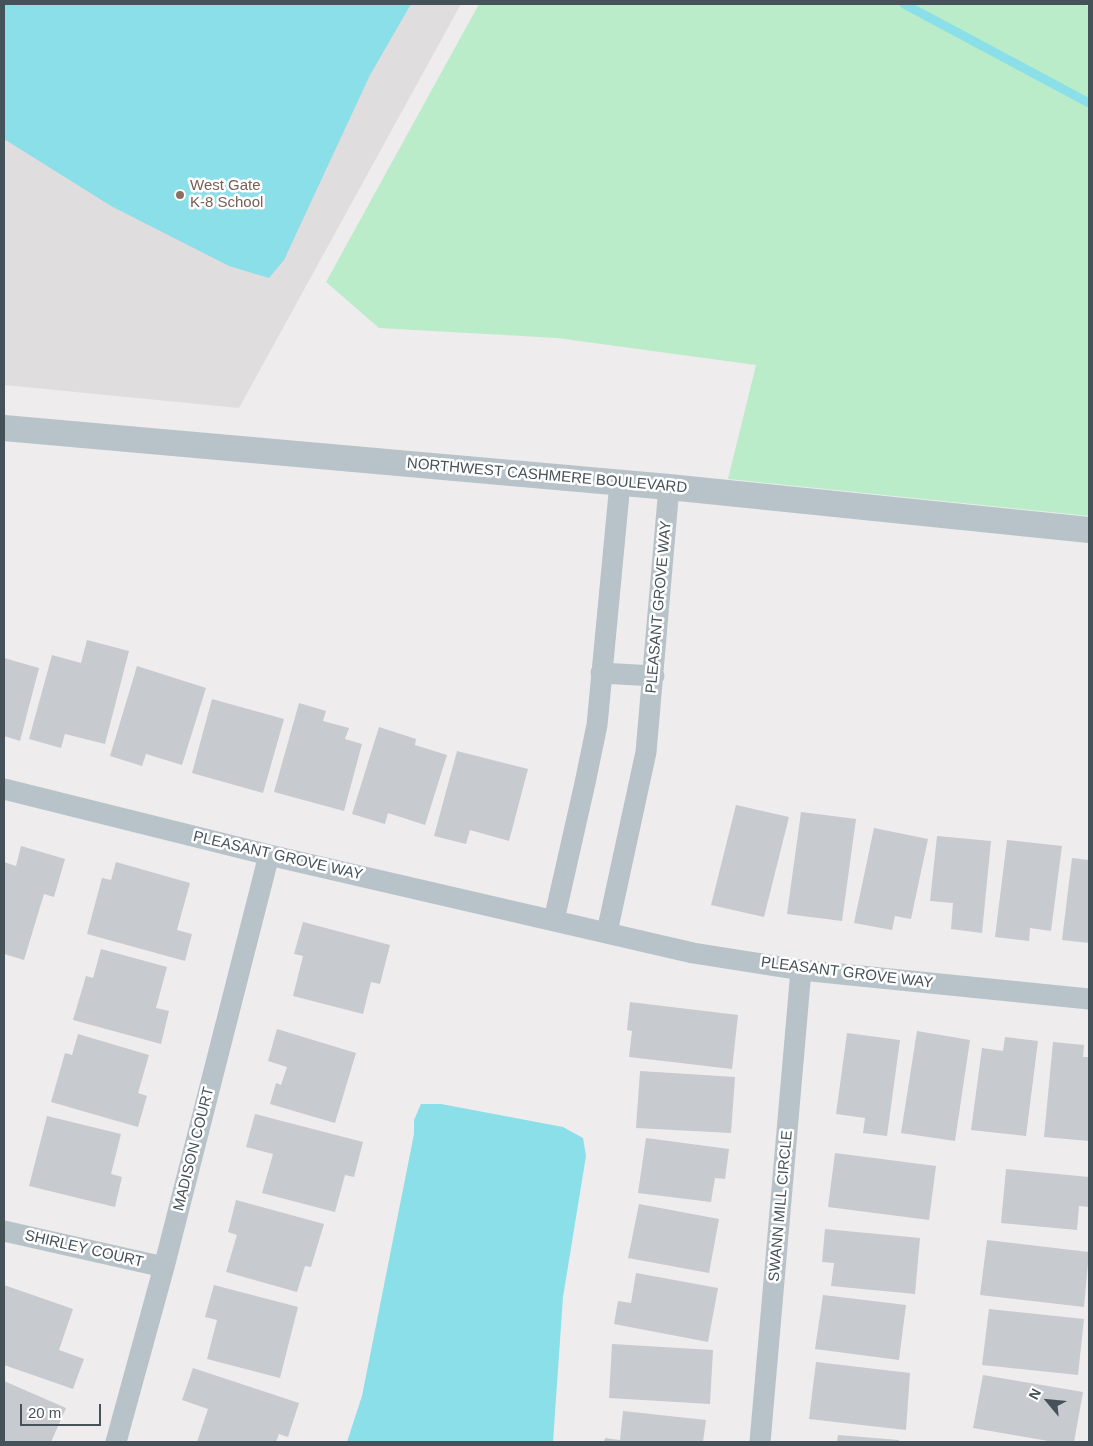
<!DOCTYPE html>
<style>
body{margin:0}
#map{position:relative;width:1093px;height:1446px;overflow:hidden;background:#efeced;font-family:Arial,sans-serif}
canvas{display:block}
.frame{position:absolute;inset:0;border:5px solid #465259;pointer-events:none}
.north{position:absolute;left:1023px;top:1376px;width:50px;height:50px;-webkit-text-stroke:4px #fff;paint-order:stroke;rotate:298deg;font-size:14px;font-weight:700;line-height:20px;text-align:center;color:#465259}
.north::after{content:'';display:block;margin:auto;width:18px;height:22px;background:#465259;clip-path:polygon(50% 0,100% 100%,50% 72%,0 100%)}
.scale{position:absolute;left:20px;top:1404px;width:81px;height:22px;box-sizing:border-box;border:2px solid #465259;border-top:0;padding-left:6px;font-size:15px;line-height:18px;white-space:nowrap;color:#465259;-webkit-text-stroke:4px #fff;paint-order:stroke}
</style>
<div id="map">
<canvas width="1093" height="1446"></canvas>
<div class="frame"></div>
<div class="north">N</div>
<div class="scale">20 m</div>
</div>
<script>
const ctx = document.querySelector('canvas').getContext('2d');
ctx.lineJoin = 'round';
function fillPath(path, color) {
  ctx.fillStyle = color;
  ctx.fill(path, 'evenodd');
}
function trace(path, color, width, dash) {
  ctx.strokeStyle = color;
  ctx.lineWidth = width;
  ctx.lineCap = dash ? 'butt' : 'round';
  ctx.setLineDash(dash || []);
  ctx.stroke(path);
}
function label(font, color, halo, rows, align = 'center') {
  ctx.font = font + ' Arial,sans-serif';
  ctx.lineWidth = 5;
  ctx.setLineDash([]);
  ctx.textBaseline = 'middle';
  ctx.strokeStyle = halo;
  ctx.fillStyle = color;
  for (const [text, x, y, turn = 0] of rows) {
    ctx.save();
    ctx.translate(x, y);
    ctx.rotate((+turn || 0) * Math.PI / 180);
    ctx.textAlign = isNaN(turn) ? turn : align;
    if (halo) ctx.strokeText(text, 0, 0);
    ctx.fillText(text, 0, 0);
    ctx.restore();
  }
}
const education = new Path2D(`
 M 4,4 L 461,4 L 239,408 L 4,385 Z`);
const green = new Path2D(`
 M 479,4 L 1084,4 L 1089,7 L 1089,516 L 728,479 L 756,365 L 557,338 L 379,328 L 326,282 Z`);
const water = new Path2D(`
 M 4,4 L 411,4 L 370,75 L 284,260 L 269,278 L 229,266 L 111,206 L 4,139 Z
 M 421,1104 L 441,1104 L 563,1127 L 583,1138 L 586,1156 L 563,1297 L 553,1442 L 347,1442 L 362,1396 L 414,1134 L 414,1120 Z`);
const stream = new Path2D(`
 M 904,4 L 1089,103`);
const building = new Path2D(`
 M 87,640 L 129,651 L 105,744 L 65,734 L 61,748 L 29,739 L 52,655 L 81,663 Z
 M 4,658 L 39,668 L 20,741 L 4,736 Z
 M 137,666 L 206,688 L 182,765 L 146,754 L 142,766 L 110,756 Z
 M 212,699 L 284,719 L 263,793 L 192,773 Z
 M 299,703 L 326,711 L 323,721 L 349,728 L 345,739 L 362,744 L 344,811 L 274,792 Z
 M 379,727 L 416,739 L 415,745 L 447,755 L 425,825 L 388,813 L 385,824 L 352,814 Z
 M 457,751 L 528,769 L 509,841 L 470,830 L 466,844 L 434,836 Z
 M 736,805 L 789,817 L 764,917 L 711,905 Z
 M 801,812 L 856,819 L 842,921 L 787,914 Z
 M 874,828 L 928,839 L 911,919 L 895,916 L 892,930 L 854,923 Z
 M 937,836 L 991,841 L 982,933 L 951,929 L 953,903 L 930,901 Z
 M 1007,840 L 1062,846 L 1051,931 L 1030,928 L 1029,941 L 995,937 Z
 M 21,846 L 65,859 L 54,897 L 44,894 L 24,960 L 4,954 L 4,862 L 16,866 Z
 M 1072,858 L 1089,860 L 1089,943 L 1062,940 Z
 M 116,862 L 190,883 L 177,930 L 192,934 L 185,961 L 87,934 L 102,878 L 111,880 Z
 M 303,922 L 390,945 L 380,984 L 371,982 L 363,1014 L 293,996 L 303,956 L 294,954 Z
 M 101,949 L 167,967 L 156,1008 L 169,1011 L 161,1044 L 73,1020 L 86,976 L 93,978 Z
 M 630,1002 L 738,1015 L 732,1069 L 629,1057 L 632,1031 L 627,1030 Z
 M 277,1029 L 356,1053 L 335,1123 L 270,1104 L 276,1083 L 281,1085 L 287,1067 L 268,1061 Z
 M 917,1031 L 970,1040 L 955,1141 L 901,1133 Z
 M 847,1033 L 900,1040 L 887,1136 L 863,1133 L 865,1118 L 836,1114 Z
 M 78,1034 L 149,1055 L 138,1093 L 147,1096 L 138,1127 L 51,1102 L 65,1053 L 72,1055 Z
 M 1005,1037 L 1038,1041 L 1026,1136 L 971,1130 L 982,1048 L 1003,1051 Z
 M 1053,1042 L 1084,1045 L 1083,1057 L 1089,1057 L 1089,1141 L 1044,1137 Z
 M 640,1071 L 735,1077 L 731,1133 L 636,1128 Z
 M 255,1114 L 363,1142 L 354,1177 L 345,1175 L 335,1212 L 262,1193 L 273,1154 L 246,1147 Z
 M 47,1116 L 121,1134 L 111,1174 L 122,1177 L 115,1207 L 29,1186 Z
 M 646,1138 L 729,1149 L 725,1179 L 715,1178 L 711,1202 L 638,1193 Z
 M 835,1153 L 936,1166 L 929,1220 L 828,1207 Z
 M 1006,1169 L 1089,1177 L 1089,1207 L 1079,1206 L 1077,1230 L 1001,1223 Z
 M 236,1200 L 324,1224 L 311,1267 L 305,1266 L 297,1292 L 226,1272 L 237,1235 L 228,1232 Z
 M 639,1204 L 719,1219 L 709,1273 L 628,1258 Z
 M 825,1229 L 920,1238 L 915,1294 L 831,1286 L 834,1263 L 822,1262 Z
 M 987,1240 L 1089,1252 L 1084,1307 L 980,1295 Z
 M 636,1273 L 718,1288 L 708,1342 L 614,1324 L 618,1301 L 631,1303 Z
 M 4,1285 L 73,1309 L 59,1350 L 84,1359 L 73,1389 L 4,1365 Z
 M 214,1285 L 298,1307 L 280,1378 L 207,1359 L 217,1320 L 205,1317 Z
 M 823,1295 L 906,1305 L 899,1360 L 815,1349 Z
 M 989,1309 L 1084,1319 L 1078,1375 L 982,1365 Z
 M 612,1344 L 713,1350 L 710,1404 L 609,1398 Z
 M 816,1362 L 910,1373 L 906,1430 L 809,1419 Z
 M 193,1368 L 299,1403 L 288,1437 L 279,1434 L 276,1442 L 197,1442 L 208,1409 L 182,1400 Z
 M 983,1375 L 1083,1392 L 1074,1442 L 1054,1442 L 973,1428 Z
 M 4,1381 L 66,1408 L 51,1442 L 4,1442 Z
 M 623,1411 L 706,1420 L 703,1442 L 604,1442 L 605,1438 L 620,1440 Z
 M 838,1435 L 899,1440 L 899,1442 L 837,1442 Z`);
const minor = new Path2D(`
 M 601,673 L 654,676
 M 4,789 L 269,855 L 693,953 L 801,970 L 1089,999
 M 554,920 L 585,783 L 597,725 L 620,483
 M 607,932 L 646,752 L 669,487
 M 4,1231 L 164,1267
 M 116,1442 L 164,1267 L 269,855
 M 760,1442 L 801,970`);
const tertiary = new Path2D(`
 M 4,428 L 669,487 L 1089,530`);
const markers = [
 [180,195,5,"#8d6e63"]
];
const educationNames = [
 ["West Gate",190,186],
 ["K-8 School",190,203]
];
const streetNames = [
 ["NORTHWEST CASHMERE BOULEVARD",547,476,5],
 ["PLEASANT GROVE WAY",659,607,-85],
 ["PLEASANT GROVE WAY",278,856,13],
 ["PLEASANT GROVE WAY",847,973,7],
 ["MADISON COURT",194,1149,-76],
 ["SWANN MILL CIRCLE",781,1206,-85],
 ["SHIRLEY COURT",84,1249,13]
];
fillPath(education, '#e0ddde');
fillPath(green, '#bbecc9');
fillPath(water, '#8adfe8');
trace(stream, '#8adfe8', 9);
fillPath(building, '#c7cacf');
trace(minor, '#b8c3c9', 21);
trace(tertiary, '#b8c3c9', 26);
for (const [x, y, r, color] of markers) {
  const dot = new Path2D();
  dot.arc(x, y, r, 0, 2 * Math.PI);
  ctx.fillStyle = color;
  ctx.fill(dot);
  trace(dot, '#fff', 2);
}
label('15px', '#785e54', '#fff', educationNames, 'left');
label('15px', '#465259', '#fff', streetNames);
</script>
